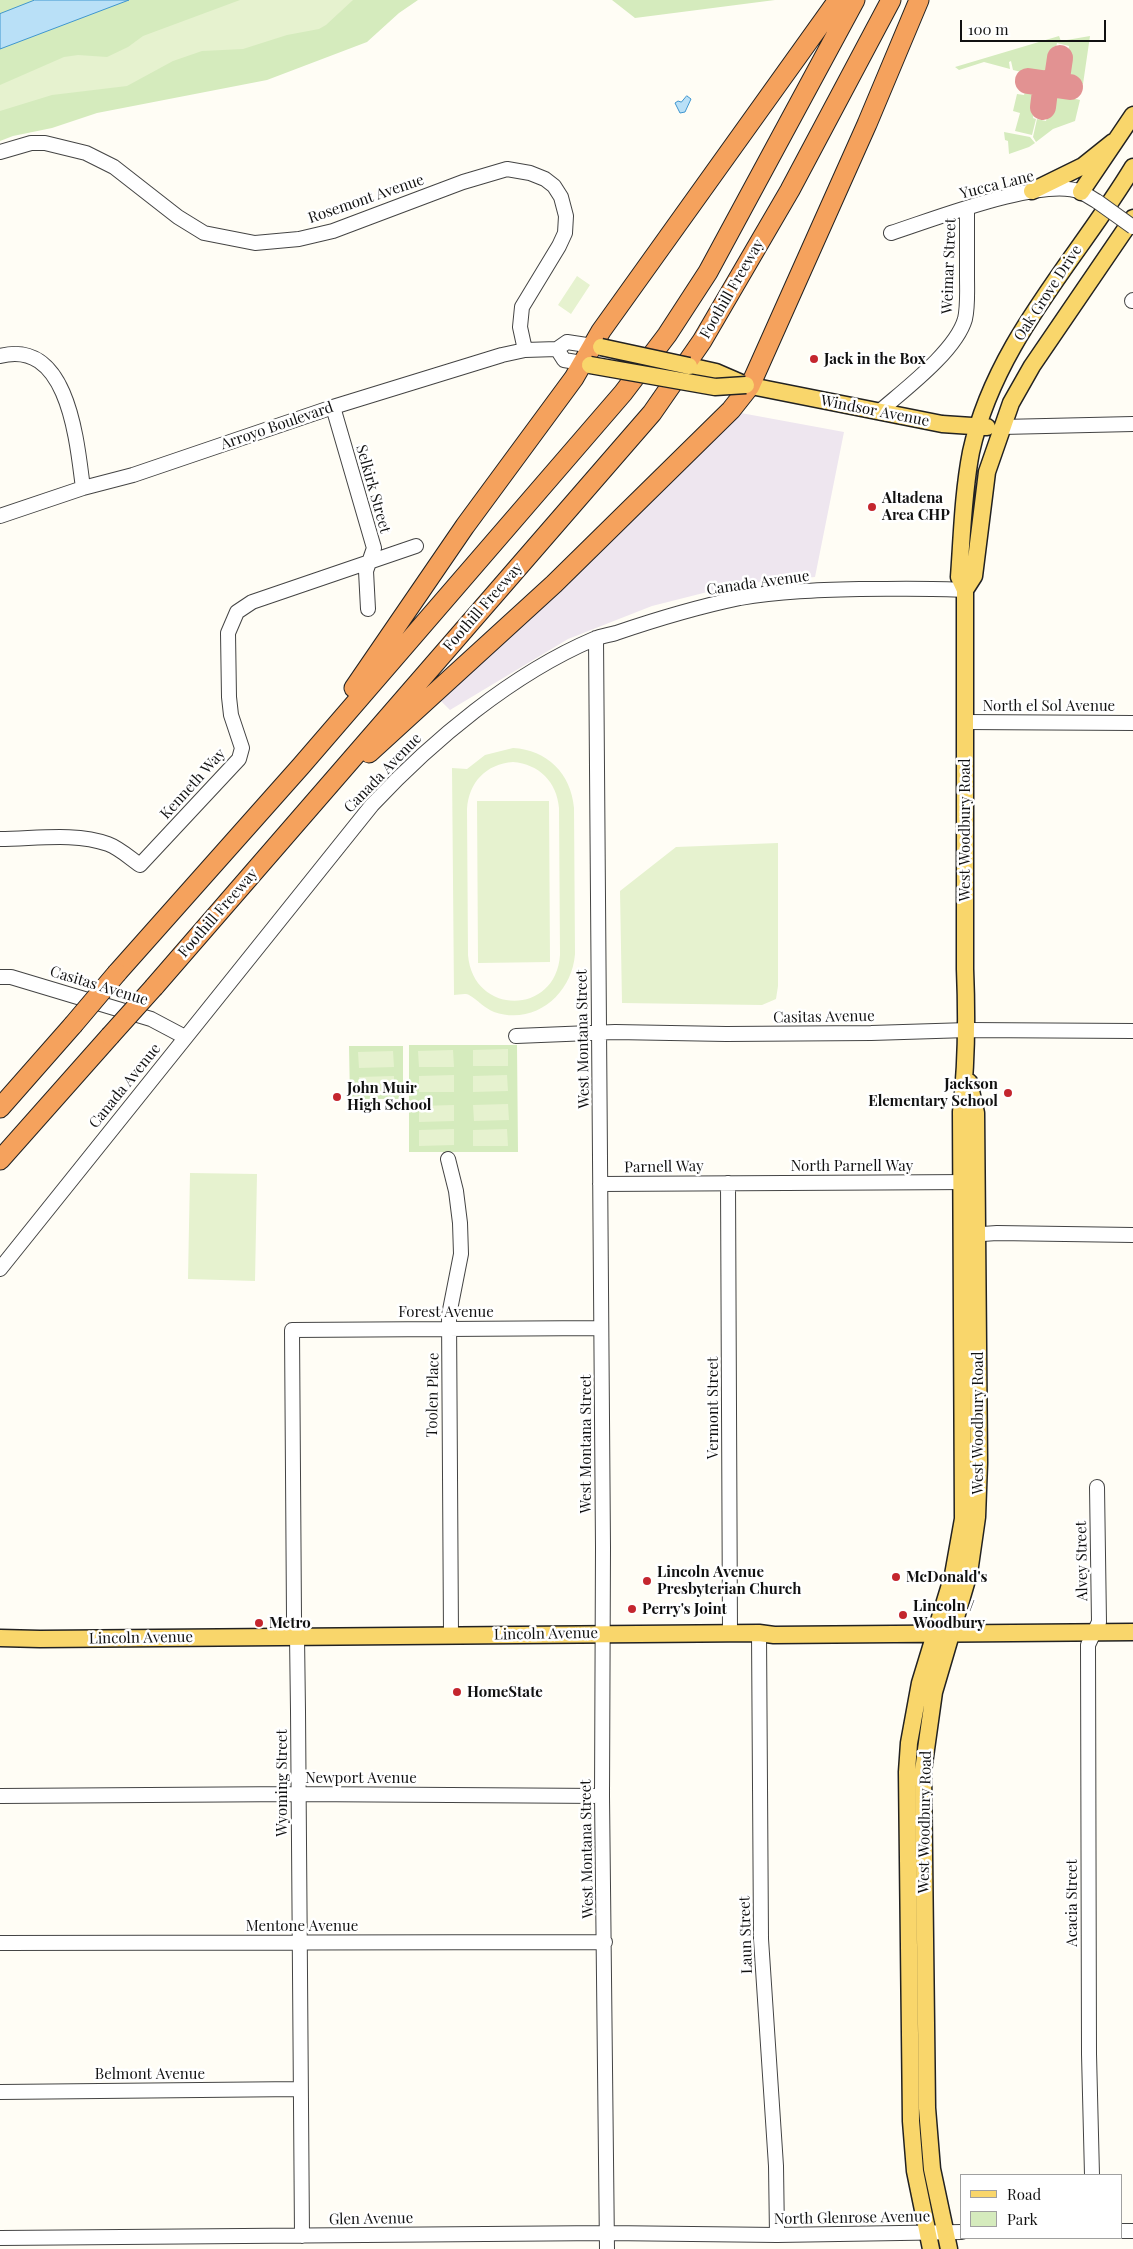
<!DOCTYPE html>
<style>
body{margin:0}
#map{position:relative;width:1133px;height:2249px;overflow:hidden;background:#fffdf5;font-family:"Playfair Display",serif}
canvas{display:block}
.legend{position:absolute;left:960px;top:2174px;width:162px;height:65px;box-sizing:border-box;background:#fff;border:1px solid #a0a0a0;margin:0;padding:6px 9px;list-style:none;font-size:15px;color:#111}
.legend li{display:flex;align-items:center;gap:10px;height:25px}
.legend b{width:25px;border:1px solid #a0a0a0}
.scale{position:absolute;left:960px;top:20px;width:146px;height:22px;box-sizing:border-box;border:2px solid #111;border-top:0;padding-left:6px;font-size:15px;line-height:18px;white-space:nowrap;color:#111;-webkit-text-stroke:4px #fff;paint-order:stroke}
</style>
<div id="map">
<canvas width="1133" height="2249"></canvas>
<ul class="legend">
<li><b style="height:6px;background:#f9d66b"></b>Road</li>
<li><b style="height:14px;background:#d5ebbd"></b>Park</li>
</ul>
<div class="scale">100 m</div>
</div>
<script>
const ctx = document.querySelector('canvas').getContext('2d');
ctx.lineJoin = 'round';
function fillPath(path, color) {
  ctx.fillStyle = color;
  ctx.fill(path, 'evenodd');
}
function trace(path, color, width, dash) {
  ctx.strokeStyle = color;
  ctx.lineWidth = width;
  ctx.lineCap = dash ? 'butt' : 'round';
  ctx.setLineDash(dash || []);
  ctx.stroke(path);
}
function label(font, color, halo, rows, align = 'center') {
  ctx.font = font + ' "Playfair Display",serif';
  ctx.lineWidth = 5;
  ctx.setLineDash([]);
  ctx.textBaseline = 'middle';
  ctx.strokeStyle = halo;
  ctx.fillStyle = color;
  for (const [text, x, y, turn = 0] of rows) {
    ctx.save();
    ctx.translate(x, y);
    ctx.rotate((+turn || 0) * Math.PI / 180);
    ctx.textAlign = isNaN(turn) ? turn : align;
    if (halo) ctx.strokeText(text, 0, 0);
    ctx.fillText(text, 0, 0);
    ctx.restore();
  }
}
const industrial = new Path2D(`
 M 741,413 L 844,432 L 815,577 L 739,584 L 652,606 L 568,639 L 450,710 L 441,701 Z`);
const green = new Path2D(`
 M 0,0 L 418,0 L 399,13 L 367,42 L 267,80 L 97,113 L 52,128 L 13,136 L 0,141 Z
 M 612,0 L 775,0 L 635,18 Z
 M 1059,36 L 1061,41 L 1090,36 L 1083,84 L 1060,82 L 1059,79 L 1063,58 L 1067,59 L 1069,46 L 1057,43 L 1054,56 L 1058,57 L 1055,78 L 1052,81 L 1029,77 L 1030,74 L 1013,70 L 1011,61 L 1009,62 L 1010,69 L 984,62 L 959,70 L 955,67 Z
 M 1027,85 L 1041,87 L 1040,106 L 1036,105 L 1033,118 L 1036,119 L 1032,135 L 1015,131 L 1020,113 L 1013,111 L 1017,94 L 1024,95 Z
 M 1050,88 L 1069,91 L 1068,97 L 1080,100 L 1075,121 L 1053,129 L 1036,142 L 1033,137 L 1037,119 L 1046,121 L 1049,109 L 1045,107 L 1047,91 Z
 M 1004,132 L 1030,137 L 1035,143 L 1029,147 L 1009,154 L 1008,141 L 1005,140 Z
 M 409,1045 L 517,1045 L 518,1152 L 409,1152 Z
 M 349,1046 L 403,1046 L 403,1099 L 350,1099 Z`);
const pitch = new Path2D(`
 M 240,0 L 353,0 L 326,25 L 319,29 L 287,35 L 243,49 L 202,51 L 173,61 L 127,86 L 52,95 L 0,111 L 0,85 L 64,57 L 78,55 L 107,57 L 128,47 L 143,36 Z
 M 577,276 L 590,285 L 571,314 L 558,305 Z
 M 513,748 C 547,750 571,773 574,808 L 575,954 C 572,994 535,1026 494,1012 C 484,1008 478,1000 469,995 C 466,993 458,995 454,995 L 452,768 L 467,769 L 485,755 ZM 513,762 C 539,764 557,782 559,808 L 560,955 C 556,1016 473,1016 468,955 L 467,809 C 469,782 486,764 513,762 Z
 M 477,801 L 549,801 L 550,962 L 478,963 Z
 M 778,843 L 778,986 L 776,999 L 762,1005 L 622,1003 L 620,891 L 676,847 Z
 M 508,1049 L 508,1066 L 473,1066 L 473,1050 Z
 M 453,1050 L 454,1067 L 419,1067 L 418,1051 Z
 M 393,1051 L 394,1067 L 359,1068 L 358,1052 Z
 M 454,1075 L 454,1092 L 419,1092 L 419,1076 Z
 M 507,1075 L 508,1091 L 473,1092 L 473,1076 Z
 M 394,1076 L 394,1092 L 359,1093 L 359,1077 Z
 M 508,1104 L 509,1120 L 474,1121 L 473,1105 Z
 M 454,1105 L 454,1121 L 419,1122 L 419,1106 Z
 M 454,1129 L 454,1145 L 419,1146 L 419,1130 Z
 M 507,1129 L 508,1146 L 473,1146 L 473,1130 Z
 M 190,1173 L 257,1174 L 255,1281 L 188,1279 Z`);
const water = new Path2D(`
 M 35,0 L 129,0 L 0,49 L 0,14 Z
 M 687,96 L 691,99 L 685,112 L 680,113 L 675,103 L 678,101 L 681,102 Z`);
const taxiway = new Path2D(`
 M 1028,81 L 1070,87
 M 1056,85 L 1060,58
 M 1043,107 L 1046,83`);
const minor = new Path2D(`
 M 0,152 L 31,143 L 45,143 L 86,153 L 114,167 L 178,217 L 204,233 L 255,243 L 299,239 L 333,231 L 463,182 L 507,169 L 530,173 L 545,179 L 554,186 L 561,197 L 566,216 L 565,233 L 559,246 L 522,307 L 520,327 L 525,350
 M 891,233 C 932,220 1043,176 1081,192 C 1087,195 1093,199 1098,202
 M 1132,301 L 1133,300
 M 557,349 L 564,360 L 582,363
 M 0,356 C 69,338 77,443 83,488
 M 333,407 L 374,548 L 366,571 L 368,609
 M 880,411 C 904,390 956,351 965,319 C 968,306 967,291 967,277 C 967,254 967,231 967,209
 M 1002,427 L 1133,424
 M 0,516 L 83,488 L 133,475 L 333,407 L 502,355 L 525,350 L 557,349 L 567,342 L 593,346
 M 596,638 L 603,1547 L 602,1796 L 607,2249
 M 965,722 L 1133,723
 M 0,839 C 34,839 75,832 108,844 C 119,848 130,858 140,865 L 239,759 L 242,748 L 231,715 L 229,697 L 228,633 L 237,612 L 252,602 L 416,546
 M 0,977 L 11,977 L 151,1019 L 185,1037
 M 516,1036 L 615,1032 L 726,1034 L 871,1033 L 968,1030 L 1133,1031
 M 448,1159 L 456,1191 L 460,1223 L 461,1254 L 449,1315 L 451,1635
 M 728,1183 L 730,1633
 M 600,1184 L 971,1182
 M 968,1235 L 997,1233 L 1133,1235
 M 0,1269 L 372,805 C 433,740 512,674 594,639 C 601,636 609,635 616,633 C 657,619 697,607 740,598 C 779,591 820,590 860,589 C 895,589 930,588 965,590
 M 759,1633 L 761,1939 L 776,2166 L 777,2235
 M 0,1796 L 298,1794 L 602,1796
 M 0,1943 L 605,1942
 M 0,2092 L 300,2089
 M 1092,2175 L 1089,2054 L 1088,1645 L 1099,1622 L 1097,1487
 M 1122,2231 L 1133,2231
 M 302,2236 L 298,1711 L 297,1636 L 294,1618 L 292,1330 L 601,1328
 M 0,2238 L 607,2233 L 777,2235 L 962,2232`);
const major = new Path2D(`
 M 1032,191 L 1083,166 L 1113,142
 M 1081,192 L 1133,115
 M 689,366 L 716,372 L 746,385 L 942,424 L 987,427
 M 965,590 L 974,576 L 987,472 L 1011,403 L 1032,366 L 1133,218
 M 0,1638 L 40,1639 L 759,1633 L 774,1635 L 1133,1632
 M 931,2249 L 915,2171 L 911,2121 L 907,1772 L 909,1743 L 920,1683 L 953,1575 L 963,1519 L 961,1112 C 967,1063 967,1017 965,969 L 965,590 L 959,577 C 962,536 963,493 971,452 C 995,342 1077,260 1133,167
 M 949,2249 L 932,2169 L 927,2108 L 923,1771 L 934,1692 L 969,1573 L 977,1517 L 979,1463 L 976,1113 L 969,1082`);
const highway = new Path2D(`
 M 354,688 L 465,526 L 574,378 L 601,331 L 838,0
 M 369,753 L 554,584 L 731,410 L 750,386 L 867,124 L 919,0
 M 117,973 L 301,766 L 623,393 L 667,335 L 708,272 L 855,0
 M 154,987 L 652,413 L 702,341 L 790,190 L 891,0
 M 0,1108 L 73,1025
 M 0,1160 L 110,1036`);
const minorBridge = new Path2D(`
 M 1098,202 L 1133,227`);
const majorBridge = new Path2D(`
 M 601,347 L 689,366
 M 590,365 L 715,387 L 746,385`);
const highwayBridge = new Path2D(`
 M 73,1025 L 117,973
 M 110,1036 L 154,987`);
const markers = [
 [814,359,5,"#c4262e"],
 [872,507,5,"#c4262e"],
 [1008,1093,5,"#c4262e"],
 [337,1097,5,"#c4262e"],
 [896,1577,5,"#c4262e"],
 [647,1581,5,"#c4262e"],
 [632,1609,5,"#c4262e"],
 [903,1615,5,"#c4262e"],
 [259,1623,5,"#c4262e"],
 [457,1692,5,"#c4262e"]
];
const streetNames = [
 ["Yucca Lane",997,185,-14],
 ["Rosemont Avenue",366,199,-19],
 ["Weimar Street",949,266,-88],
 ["Foothill Freeway",732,289,-60],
 ["Oak Grove Drive",1048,293,-57],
 ["Windsor Avenue",875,411,11],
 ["Arroyo Boulevard",277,426,-19],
 ["Selkirk Street",373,489,74],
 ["Canada Avenue",758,583,-8],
 ["Foothill Freeway",483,607,-49],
 ["North el Sol Avenue",1049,706],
 ["Canada Avenue",383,773,-46],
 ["Kenneth Way",193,784,-48],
 ["West Woodbury Road",965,830,-90],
 ["Foothill Freeway",218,913,-49],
 ["Casitas Avenue",99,986,17],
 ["Casitas Avenue",824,1017,-1],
 ["West Montana Street",583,1039,-91],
 ["Canada Avenue",125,1086,-51],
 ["North Parnell Way",852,1166],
 ["Parnell Way",664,1167,-1],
 ["Forest Avenue",446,1312],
 ["Toolen Place",433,1395,-89],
 ["Vermont Street",713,1408,-90],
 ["West Woodbury Road",978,1423,-90],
 ["West Montana Street",586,1444,-90],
 ["Alvey Street",1082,1561,-91],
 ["Lincoln Avenue",546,1634,-1],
 ["Lincoln Avenue",141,1638,-1],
 ["Newport Avenue",361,1778],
 ["Wyoming Street",282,1783,-90],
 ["West Woodbury Road",925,1822,-89],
 ["West Montana Street",587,1849,-91],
 ["Acacia Street",1072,1903,-90],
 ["Mentone Avenue",302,1926],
 ["Laun Street",746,1935,-92],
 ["Belmont Avenue",150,2074],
 ["North Glenrose Avenue",852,2218,-1],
 ["Glen Avenue",371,2219,-1]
];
const poiNames = [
 ["Jack in the Box",824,359],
 ["Altadena",882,498],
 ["Area CHP",882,515],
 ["Jackson",998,1084,"right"],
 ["Elementary School",998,1101,"right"],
 ["John Muir",347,1088],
 ["High School",347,1105],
 ["Lincoln Avenue",657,1572],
 ["Presbyterian Church",657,1589],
 ["McDonald's",906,1577],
 ["Lincoln /",913,1606],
 ["Woodbury",913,1623],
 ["Perry's Joint",642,1609],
 ["Metro",269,1623],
 ["HomeState",467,1692]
];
fillPath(industrial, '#eee6ef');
fillPath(green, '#d5ebbd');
fillPath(pitch, '#e6f2cf');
fillPath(water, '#b9e0f7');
trace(water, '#3f96cf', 1);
trace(taxiway, '#e29292', 26);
trace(minor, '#444', 16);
trace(major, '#222', 19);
trace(highway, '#222', 21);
trace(minor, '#fff', 14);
trace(major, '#f9d66b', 16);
trace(highway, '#f5a25d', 19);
trace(minorBridge, '#444', 16, []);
trace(majorBridge, '#222', 19, []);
trace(highwayBridge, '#222', 21, []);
trace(minorBridge, '#fff', 14);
trace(majorBridge, '#f9d66b', 16);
trace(highwayBridge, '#f5a25d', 19);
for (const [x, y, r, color] of markers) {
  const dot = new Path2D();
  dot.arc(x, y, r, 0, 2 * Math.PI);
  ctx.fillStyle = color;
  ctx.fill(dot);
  trace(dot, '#fff', 2);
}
label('15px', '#111', '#fff', streetNames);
label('bold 15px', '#111', '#fff', poiNames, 'left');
</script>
